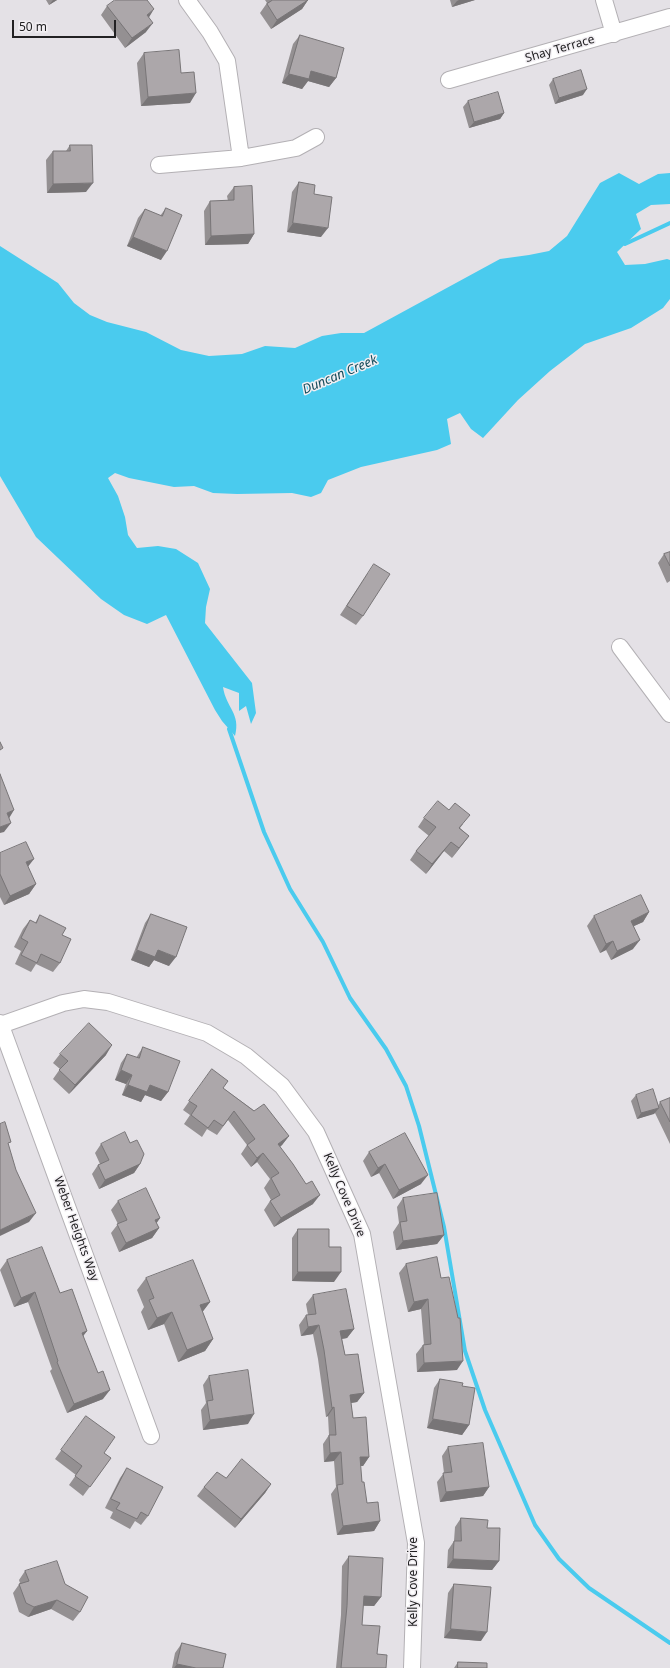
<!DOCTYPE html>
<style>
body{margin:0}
#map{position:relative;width:670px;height:1668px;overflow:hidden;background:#e4e1e6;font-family:"Noto Sans",sans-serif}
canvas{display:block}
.scale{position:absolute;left:12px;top:20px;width:104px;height:18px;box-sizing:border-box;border:2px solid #222123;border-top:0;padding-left:5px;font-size:12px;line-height:14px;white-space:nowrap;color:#222123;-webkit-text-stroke:3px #f2eff3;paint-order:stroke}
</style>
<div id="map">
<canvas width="670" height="1668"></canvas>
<div class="scale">50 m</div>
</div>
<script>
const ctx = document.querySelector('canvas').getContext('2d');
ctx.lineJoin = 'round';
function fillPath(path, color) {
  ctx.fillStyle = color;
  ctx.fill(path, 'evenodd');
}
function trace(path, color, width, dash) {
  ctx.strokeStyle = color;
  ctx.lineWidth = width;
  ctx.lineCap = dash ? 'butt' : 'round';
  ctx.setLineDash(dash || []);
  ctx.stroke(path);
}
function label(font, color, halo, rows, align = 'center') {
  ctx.font = font + ' "Noto Sans",sans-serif';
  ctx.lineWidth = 3;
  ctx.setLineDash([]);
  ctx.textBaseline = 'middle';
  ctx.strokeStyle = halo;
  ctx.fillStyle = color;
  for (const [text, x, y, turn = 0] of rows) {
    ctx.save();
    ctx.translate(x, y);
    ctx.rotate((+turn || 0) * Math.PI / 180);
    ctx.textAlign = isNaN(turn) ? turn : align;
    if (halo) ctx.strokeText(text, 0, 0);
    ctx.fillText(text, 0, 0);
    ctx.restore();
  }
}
const water = new Path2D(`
 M 619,173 L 639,184 L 658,174 L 670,173 L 670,204 L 651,205 L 636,214 L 641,229 L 617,252 L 625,265 L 645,264 L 667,259 L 670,260 L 670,299 L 663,308 L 631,328 L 585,344 L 550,371 L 518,400 L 483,438 L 471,429 L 460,413 L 447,419 L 451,444 L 437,450 L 361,467 L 328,480 L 321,493 L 311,497 L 292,493 L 237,494 L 213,493 L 194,486 L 174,487 L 129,478 L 115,473 L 108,478 L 118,496 L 125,517 L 128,535 L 137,548 L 158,546 L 176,549 L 198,563 L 210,589 L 206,607 L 205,623 L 252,683 L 256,713 L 251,724 L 246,706 L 239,711 L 239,693 L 223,687 C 226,708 241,713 235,736 L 222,721 L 215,710 L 166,615 L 147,624 L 124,615 L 101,599 L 36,537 L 0,476 L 0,246 L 58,283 L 74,303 L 90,315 L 107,322 L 146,332 L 181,350 L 209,356 L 242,354 L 265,346 L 295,348 L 322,336 L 341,333 L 364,333 L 500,259 L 529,255 L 549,251 L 567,236 L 600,183 Z`);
const stream = new Path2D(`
 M 625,244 L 670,223
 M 229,729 L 264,832 L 290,889 L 323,942 L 350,998 L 386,1049 L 406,1086 L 419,1126 L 444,1227 L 465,1351 L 485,1410 L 535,1525 L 559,1559 L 589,1588 L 670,1643`);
const street = new Path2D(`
 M 187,0 L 210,32 L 227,61 L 241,158
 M 604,0 L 614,34
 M 449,80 L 670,17
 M 159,165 L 241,158 L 296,148 L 316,137
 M 620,647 L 670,714
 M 0,1023 L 151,1436
 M 1,1025 L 63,1003 L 84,999 L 108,1002 L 207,1033 L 246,1056 L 282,1086 L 316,1132 L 362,1234 L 416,1543 L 412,1668`);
const wall = new Path2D(`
 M 46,0 L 57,0 L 49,5 Z
 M 265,0 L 308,0 L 302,9 L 271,29 L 260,13 L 267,3 Z
 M 450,0 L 475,0 L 452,7 Z
 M 107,6 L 146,32 L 125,48 L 101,15 Z
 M 300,35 L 336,78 L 329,87 L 308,81 L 302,89 L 282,83 L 293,44 Z
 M 144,53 L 181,73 L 190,103 L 141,106 L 137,63 Z
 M 553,79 L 583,95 L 555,104 L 549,85 Z
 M 468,101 L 504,113 L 500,119 L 469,128 L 463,107 Z
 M 70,145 L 86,192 L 47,193 L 46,160 L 53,151 L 66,151 Z
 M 299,182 L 314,194 L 321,237 L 287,232 L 292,192 Z
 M 234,187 L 254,234 L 248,244 L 205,245 L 204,211 L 210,201 L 228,201 L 227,196 Z
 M 166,208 L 161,260 L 127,246 L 138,218 L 145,209 L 160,216 Z
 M 670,552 L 670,581 L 667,583 L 658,563 L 664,554 Z
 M 368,573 L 363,616 L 356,625 L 340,615 Z
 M 424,818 L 463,824 L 460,828 L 469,836 L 462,845 L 452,858 L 444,851 L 426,874 L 410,860 L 416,851 L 429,836 L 418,827 Z
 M 0,853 L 28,867 L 36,884 L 29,894 L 4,905 L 0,897 Z
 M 649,912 L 643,922 L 634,926 L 633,949 L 611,960 L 606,950 L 600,953 L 587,926 L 594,916 Z
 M 151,914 L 169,966 L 154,960 L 149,967 L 131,960 L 145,923 Z
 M 40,915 L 62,935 L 60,963 L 53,972 L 36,964 L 31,972 L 15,964 L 21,951 L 14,947 L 23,929 L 30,920 L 35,923 Z
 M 143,1047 L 168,1092 L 161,1101 L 145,1095 L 141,1102 L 122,1095 L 126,1084 L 115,1080 L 121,1063 L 127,1054 L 136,1058 Z
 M 60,1054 L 106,1055 L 69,1094 L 53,1079 L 60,1069 L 53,1063 Z
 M 212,1069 L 223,1088 L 289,1136 L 282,1145 L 280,1147 L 313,1204 L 274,1227 L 264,1210 L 270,1201 L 271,1200 L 264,1188 L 270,1179 L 257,1162 L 251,1167 L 241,1154 L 247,1145 L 228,1120 L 217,1135 L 207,1129 L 202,1137 L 184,1124 L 190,1115 L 183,1110 Z
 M 636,1095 L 658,1106 L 660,1102 L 670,1098 L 670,1144 L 655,1113 L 637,1119 L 631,1101 Z
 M 101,1144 L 140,1164 L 134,1173 L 99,1189 L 92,1174 L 98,1165 L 100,1164 L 95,1153 Z
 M 369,1152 L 421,1184 L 393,1199 L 379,1173 L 371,1177 L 363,1161 Z
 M 403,1198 L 444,1235 L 437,1244 L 396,1250 L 393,1232 L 399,1223 L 397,1207 Z
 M 118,1201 L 160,1218 L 156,1223 L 159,1228 L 152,1238 L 119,1252 L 111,1233 L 118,1224 L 111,1210 Z
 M 298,1229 L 329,1247 L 334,1282 L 292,1281 L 292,1238 Z
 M 437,1257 L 457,1370 L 417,1372 L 416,1354 L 423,1345 L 424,1345 L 421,1309 L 408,1312 L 399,1273 L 406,1264 Z
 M 7,1260 L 60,1293 L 87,1331 L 83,1336 L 103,1399 L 67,1413 L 50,1371 L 52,1369 L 28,1302 L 14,1307 L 0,1270 Z
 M 146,1278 L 210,1302 L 202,1312 L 213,1339 L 205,1351 L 178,1362 L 164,1324 L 148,1330 L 141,1312 L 144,1307 L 137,1290 Z
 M 313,1295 L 354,1329 L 347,1338 L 342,1339 L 345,1355 L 364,1393 L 357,1402 L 351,1403 L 353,1418 L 369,1457 L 363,1466 L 360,1466 L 362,1482 L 367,1503 L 380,1521 L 374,1531 L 337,1535 L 331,1494 L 336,1487 L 334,1461 L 324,1462 L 323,1444 L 329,1435 L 328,1416 L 326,1417 L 318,1359 L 313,1334 L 301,1336 L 299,1325 L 306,1315 L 308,1315 L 306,1304 Z
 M 209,1376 L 248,1424 L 203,1430 L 201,1410 L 206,1403 L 203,1385 Z
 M 440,1379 L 462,1386 L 469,1425 L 462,1435 L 427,1428 L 434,1388 Z
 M 86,1416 L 104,1453 L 111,1458 L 83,1496 L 69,1485 L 76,1475 L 55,1459 Z
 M 448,1447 L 489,1487 L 483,1496 L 440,1502 L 437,1482 L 444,1473 L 442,1456 Z
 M 127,1468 L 148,1516 L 141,1525 L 135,1521 L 130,1529 L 110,1518 L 113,1512 L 105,1508 L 120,1478 Z
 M 226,1478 L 271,1484 L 265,1493 L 235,1528 L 197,1496 L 204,1487 Z
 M 461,1518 L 487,1528 L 499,1561 L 492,1570 L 447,1568 L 448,1550 L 454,1541 L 455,1527 Z
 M 349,1556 L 381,1597 L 374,1606 L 363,1606 L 362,1625 L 377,1654 L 386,1668 L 336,1668 L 341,1615 L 342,1566 Z
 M 25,1571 L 65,1584 L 80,1612 L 73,1621 L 51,1609 L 28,1617 L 19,1612 L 13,1593 L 20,1583 L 19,1580 Z
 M 454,1584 L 481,1641 L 444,1638 L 448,1593 Z
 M 182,1643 L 223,1668 L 172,1668 L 175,1653 Z
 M 458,1662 L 487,1668 L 454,1668 Z`);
const shadedWall = new Path2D(`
 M 53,0 L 57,0 L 49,5 Z
 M 308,0 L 302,9 L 271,29 L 277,20 Z
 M 459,0 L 475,0 L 452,7 L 457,1 Z
 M 154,9 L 148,19 L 147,15 Z
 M 153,23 L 146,32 L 125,48 L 132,38 Z
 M 311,71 L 336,78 L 329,87 L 308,81 L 302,89 L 282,83 L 289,74 Z
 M 587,89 L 583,95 L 555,104 L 559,98 Z
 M 196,93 L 190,103 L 141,106 L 148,97 Z
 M 504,113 L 500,119 L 469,128 L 474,122 Z
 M 93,183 L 86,192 L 47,193 L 53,184 Z
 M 293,223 L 328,228 L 321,237 L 287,232 Z
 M 254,234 L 248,244 L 205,245 L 211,236 Z
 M 133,237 L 167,251 L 161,260 L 127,246 Z
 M 14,810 L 8,820 L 7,813 Z
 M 11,823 L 4,832 L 0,833 L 0,827 Z
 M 469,836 L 462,845 L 452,858 L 459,848 Z
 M 451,842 L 444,851 L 426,874 L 432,864 Z
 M 34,859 L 27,868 L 26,862 Z
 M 36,884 L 29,894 L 4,905 L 10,896 Z
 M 649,912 L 643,922 L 625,930 L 631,921 Z
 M 640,940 L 633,949 L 611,960 L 617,951 Z
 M 613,941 L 606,950 L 600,953 L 606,944 Z
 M 137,950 L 158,950 L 176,957 L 169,966 L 154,960 L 149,967 L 131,960 Z
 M 112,1045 L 106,1055 L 69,1094 L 75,1085 Z
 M 121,1070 L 132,1075 L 126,1084 L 115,1080 Z
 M 128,1085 L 150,1085 L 168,1092 L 161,1101 L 145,1095 L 141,1102 L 122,1095 Z
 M 659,1108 L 654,1114 L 637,1119 L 641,1113 Z
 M 289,1136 L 282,1145 L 271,1153 L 278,1144 Z
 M 263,1153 L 257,1162 L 251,1167 L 257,1158 Z
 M 140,1164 L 134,1173 L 99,1189 L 105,1180 Z
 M 385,1164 L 379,1173 L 371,1177 L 378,1168 Z
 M 428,1175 L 421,1184 L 393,1199 L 399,1190 Z
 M 320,1195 L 313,1204 L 274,1227 L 281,1218 Z
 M 36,1213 L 29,1222 L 0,1236 L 0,1230 Z
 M 160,1218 L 154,1227 L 155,1220 Z
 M 159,1228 L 152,1238 L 119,1252 L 126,1243 Z
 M 444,1235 L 437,1244 L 396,1250 L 403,1241 Z
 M 298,1272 L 341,1272 L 334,1282 L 292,1281 Z
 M 35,1292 L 28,1302 L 14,1307 L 21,1298 Z
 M 428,1299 L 421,1309 L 408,1312 L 414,1302 Z
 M 210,1302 L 201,1314 L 200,1305 Z
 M 172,1312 L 164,1324 L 148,1330 L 157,1318 Z
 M 319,1325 L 313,1334 L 301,1336 L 308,1327 Z
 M 354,1329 L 347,1338 L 334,1340 L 340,1331 Z
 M 87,1331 L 80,1340 L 82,1333 Z
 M 213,1339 L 205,1351 L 178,1362 L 187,1350 Z
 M 463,1361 L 457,1370 L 417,1372 L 424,1363 Z
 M 110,1390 L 103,1399 L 67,1413 L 74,1404 Z
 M 364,1393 L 357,1402 L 344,1404 L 350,1395 Z
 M 334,1407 L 328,1416 L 326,1417 L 332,1408 Z
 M 254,1414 L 248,1424 L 203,1430 L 210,1420 Z
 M 433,1419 L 469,1425 L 462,1435 L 427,1428 Z
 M 341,1452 L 334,1461 L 324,1462 L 330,1453 Z
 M 360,1457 L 369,1457 L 363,1466 L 353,1466 Z
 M 271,1484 L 265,1493 L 235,1528 L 241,1519 Z
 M 489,1487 L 483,1496 L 440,1502 L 446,1492 Z
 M 380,1521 L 374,1531 L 337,1535 L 343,1526 Z
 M 453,1559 L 499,1561 L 492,1570 L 447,1568 Z
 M 364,1596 L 381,1597 L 374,1606 L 357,1605 Z
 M 57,1600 L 51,1609 L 28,1617 L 34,1607 Z
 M 451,1629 L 487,1632 L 481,1641 L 444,1638 Z
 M 177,1664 L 196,1668 L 174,1668 Z`);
const building = new Path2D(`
 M 115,0 L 147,0 L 154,9 L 147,15 L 153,23 L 132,38 L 107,6 Z
 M 273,0 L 308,0 L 277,20 L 267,4 Z
 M 300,35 L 344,48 L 336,78 L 311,71 L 309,79 L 289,74 Z
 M 179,50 L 181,73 L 194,72 L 196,93 L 148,97 L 144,53 Z
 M 581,70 L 587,89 L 559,98 L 553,79 Z
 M 498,92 L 504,113 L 474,122 L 468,101 Z
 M 70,145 L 92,145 L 93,183 L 53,184 L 53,151 L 70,151 Z
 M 299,182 L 315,185 L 314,194 L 332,197 L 328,228 L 293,223 Z
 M 252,186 L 254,234 L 211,236 L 210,201 L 234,200 L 234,187 Z
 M 166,208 L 182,215 L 167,251 L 133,237 L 145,209 L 162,216 Z
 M 670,552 L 670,566 L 664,554 Z
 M 374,564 L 390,574 L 363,616 L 347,606 Z
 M 0,742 L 3,748 L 0,750 Z
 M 0,774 L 14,810 L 7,813 L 11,823 L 0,827 Z
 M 438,801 L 449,810 L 455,803 L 470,815 L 459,828 L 469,836 L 459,848 L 451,842 L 432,864 L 416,851 L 436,827 L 424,818 Z
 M 26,842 L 34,859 L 26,862 L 36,884 L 10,896 L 0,874 L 0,853 Z
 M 641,895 L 649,912 L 631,921 L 640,940 L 617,951 L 613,941 L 606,944 L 594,916 Z
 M 151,914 L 187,927 L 176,957 L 158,950 L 155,957 L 137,950 Z
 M 40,915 L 66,928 L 62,935 L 71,939 L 60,963 L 41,954 L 37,963 L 21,955 L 28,942 L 21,938 L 30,920 L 36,923 Z
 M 89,1023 L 112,1045 L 75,1085 L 59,1070 L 68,1061 L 60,1054 Z
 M 143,1047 L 180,1061 L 168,1092 L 150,1085 L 147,1092 L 128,1085 L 132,1075 L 121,1070 L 127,1054 L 139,1058 Z
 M 212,1069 L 228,1081 L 223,1088 L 254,1111 L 264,1104 L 289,1136 L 278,1144 L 293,1164 L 306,1184 L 312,1181 L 320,1195 L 281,1218 L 270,1201 L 280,1195 L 271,1178 L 279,1173 L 263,1153 L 257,1158 L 247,1145 L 255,1139 L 234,1111 L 223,1126 L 214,1120 L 208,1128 L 191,1115 L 197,1106 L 189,1101 Z
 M 653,1089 L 659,1108 L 641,1113 L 636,1095 Z
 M 670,1098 L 670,1122 L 660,1102 Z
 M 5,1122 L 11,1142 L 8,1143 L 16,1170 L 36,1213 L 0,1230 L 0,1124 Z
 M 125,1132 L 130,1143 L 137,1140 L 144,1154 L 140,1164 L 105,1180 L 98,1165 L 109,1160 L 101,1144 Z
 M 405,1133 L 428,1175 L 399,1190 L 385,1164 L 378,1168 L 369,1152 Z
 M 146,1188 L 160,1218 L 155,1220 L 159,1228 L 126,1243 L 117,1224 L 127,1220 L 118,1201 Z
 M 437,1193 L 444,1235 L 403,1241 L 400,1222 L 407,1221 L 403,1198 Z
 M 298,1229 L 329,1229 L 329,1247 L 341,1247 L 341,1272 L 298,1272 Z
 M 42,1247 L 60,1293 L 72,1289 L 87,1331 L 82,1333 L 98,1373 L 103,1371 L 110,1390 L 74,1404 L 57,1362 L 58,1361 L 35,1292 L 21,1298 L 7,1260 Z
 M 437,1257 L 441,1278 L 449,1277 L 458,1318 L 460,1318 L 463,1361 L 424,1363 L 423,1345 L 431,1344 L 428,1299 L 414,1302 L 406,1264 Z
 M 193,1260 L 210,1302 L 200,1305 L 213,1339 L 187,1350 L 172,1312 L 157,1318 L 149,1300 L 154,1298 L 146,1278 Z
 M 346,1289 L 354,1329 L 340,1331 L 345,1355 L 358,1354 L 364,1393 L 350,1395 L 353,1418 L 366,1417 L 369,1457 L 360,1457 L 362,1482 L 364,1482 L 367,1503 L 378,1502 L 380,1521 L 343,1526 L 337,1485 L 343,1484 L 341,1452 L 330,1453 L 329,1435 L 336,1435 L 334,1407 L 332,1408 L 324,1350 L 319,1325 L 308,1327 L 306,1315 L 316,1314 L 313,1295 Z
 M 248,1370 L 254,1414 L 210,1420 L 207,1401 L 213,1400 L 209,1376 Z
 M 440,1379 L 463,1383 L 462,1386 L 475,1388 L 469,1425 L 433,1419 Z
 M 86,1416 L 115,1437 L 104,1453 L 111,1458 L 90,1487 L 75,1476 L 82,1466 L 61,1450 Z
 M 483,1443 L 489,1487 L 446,1492 L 443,1473 L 452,1472 L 448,1447 Z
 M 242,1459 L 271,1484 L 241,1519 L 204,1487 L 217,1472 L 226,1478 Z
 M 127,1468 L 163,1487 L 148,1516 L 141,1512 L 137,1519 L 116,1509 L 120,1503 L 111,1499 Z
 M 461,1518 L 488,1520 L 487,1528 L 500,1528 L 499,1561 L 453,1559 L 454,1541 L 461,1541 Z
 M 349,1556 L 383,1558 L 381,1597 L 364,1596 L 362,1625 L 380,1626 L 377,1654 L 387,1655 L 386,1668 L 341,1668 L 347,1606 Z
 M 57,1561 L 65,1584 L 88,1597 L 80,1612 L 57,1600 L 34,1607 L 26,1603 L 19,1584 L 29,1581 L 25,1571 Z
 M 454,1584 L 491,1587 L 487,1632 L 451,1629 Z
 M 182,1643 L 226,1654 L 223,1668 L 196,1668 L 177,1664 Z
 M 458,1662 L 487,1663 L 487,1668 L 458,1668 Z`);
const streetNames = [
 ["Shay Terrace",560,49,-16],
 ["Kelly Cove Drive",344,1195,67],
 ["Weber Heights Way",76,1229,70],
 ["Kelly Cove Drive",414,1582,-90]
];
const waterNames = [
 ["Duncan Creek",340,375,-23]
];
fillPath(water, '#4acbee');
trace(stream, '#4acbee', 4);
trace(street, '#b3b0b4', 18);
trace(street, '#fff', 16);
fillPath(wall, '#949092');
fillPath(shadedWall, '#787577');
fillPath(building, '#aca7aa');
trace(building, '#787577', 1);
label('12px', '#222123', '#f2eff3', streetNames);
label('italic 13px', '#154c5b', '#f2eff3', waterNames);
</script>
